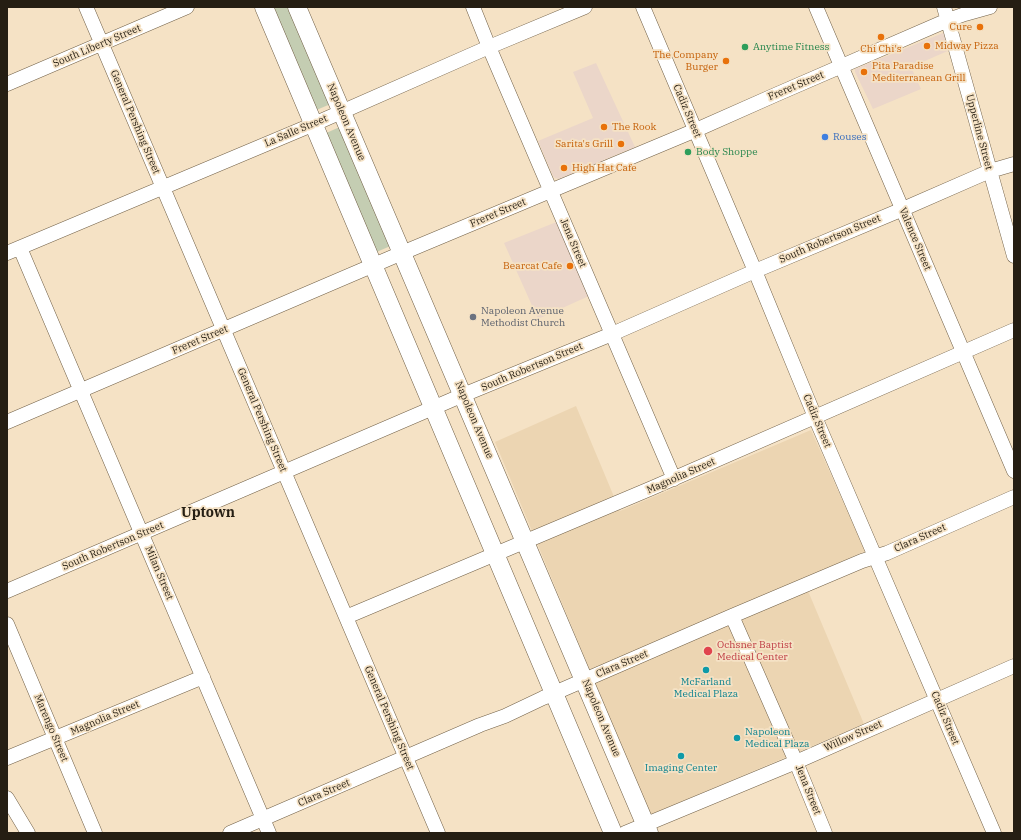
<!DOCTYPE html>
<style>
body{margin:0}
#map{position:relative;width:1021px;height:840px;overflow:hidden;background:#f5e2c5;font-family:"IBM Plex Serif",serif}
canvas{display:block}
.frame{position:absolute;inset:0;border:8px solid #251e13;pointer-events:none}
</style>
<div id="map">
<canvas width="1021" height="840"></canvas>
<div class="frame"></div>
</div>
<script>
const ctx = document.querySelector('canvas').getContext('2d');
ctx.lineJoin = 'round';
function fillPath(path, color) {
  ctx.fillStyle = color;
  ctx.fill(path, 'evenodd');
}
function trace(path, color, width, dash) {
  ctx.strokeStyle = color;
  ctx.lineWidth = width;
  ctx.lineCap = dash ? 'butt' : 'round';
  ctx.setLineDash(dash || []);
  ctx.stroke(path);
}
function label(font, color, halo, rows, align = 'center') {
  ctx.font = font + ' "IBM Plex Serif",serif';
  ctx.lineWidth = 3.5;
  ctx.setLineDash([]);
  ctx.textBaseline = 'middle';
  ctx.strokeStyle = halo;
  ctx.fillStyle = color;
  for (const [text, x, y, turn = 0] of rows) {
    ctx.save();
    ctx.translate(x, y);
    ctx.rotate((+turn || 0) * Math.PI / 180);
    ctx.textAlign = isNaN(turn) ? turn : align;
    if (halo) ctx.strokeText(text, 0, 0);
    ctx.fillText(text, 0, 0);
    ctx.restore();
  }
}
const commercial = new Path2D(`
 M 943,33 L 945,34 L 950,50 L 911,67 L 921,89 L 873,109 L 855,72 L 855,69 Z
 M 596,63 L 635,147 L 559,179 L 555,178 L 553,176 L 538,141 L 593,118 L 573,72 Z
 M 559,221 L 589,296 L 538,319 L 504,243 Z`);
const built = new Path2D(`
 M 576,406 L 620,511 L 811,430 L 865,551 L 803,579 L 864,724 L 650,815 L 495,442 Z`);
const green = new Path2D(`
 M 270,7 L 292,7 L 333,103 L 314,111 Z
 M 342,126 L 393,245 L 374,253 L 324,134 Z`);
const minor = new Path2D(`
 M 86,7 L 438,833
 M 473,7 L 489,47 L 674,479
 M 643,7 L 755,271 L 815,417 L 994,833
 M 816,7 L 1014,471
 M 944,7 L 1014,256
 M 7,84 L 187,7
 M 20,248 L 269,833
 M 7,253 L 314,124 L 489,47 L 585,7
 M 7,422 L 402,253 L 696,130 L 775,95 L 948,20 L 965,14 L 990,7
 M 7,591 L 463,395 L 612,334 L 755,271 L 903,209 L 990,171 L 1014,164
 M 732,616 L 796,762 L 825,833
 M 346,617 L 652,488 L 1014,330
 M 7,624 L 95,833
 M 7,758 L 203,677
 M 7,798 L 28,833
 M 230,833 L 480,725 L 505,716 L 543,698 L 732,616 L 862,561 L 887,553 L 1014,497
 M 625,833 L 796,762 L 1014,666`);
const major = new Path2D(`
 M 264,7 L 613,833
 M 297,7 L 649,833`);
const markers = [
 [980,27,4,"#e8710a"],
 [881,37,4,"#e8710a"],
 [927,46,4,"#e8710a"],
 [745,47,4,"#2e9e5b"],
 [726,61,4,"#e8710a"],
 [864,72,4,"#e8710a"],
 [604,127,4,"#e8710a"],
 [825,137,4,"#3f7fe0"],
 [621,144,4,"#e8710a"],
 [688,152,4,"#2e9e5b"],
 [564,168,4,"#e8710a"],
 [570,266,4,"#e8710a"],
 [473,317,4,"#6b7280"],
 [708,651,5,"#e0444e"],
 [706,670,4,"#0f9aa8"],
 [737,738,4,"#0f9aa8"],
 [681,756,4,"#0f9aa8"]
];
const foodNames = [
 ["Cure",972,27],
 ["Midway Pizza",935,46,"left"],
 ["Chi Chi's",881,49,"center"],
 ["The Company",718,55],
 ["Burger",718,67],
 ["Pita Paradise",872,66,"left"],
 ["Mediterranean Grill",872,78,"left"],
 ["The Rook",612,127,"left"],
 ["Sarita's Grill",613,144],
 ["High Hat Cafe",572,168,"left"],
 ["Bearcat Cafe",562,266]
];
const streetNames = [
 ["South Liberty Street",97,46,-23],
 ["Freret Street",796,86,-23],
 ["Cadiz Street",687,111,67],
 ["General Pershing Street",135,122,67],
 ["Napoleon Avenue",346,122,67],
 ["La Salle Street",296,131,-23],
 ["Upperline Street",979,132,75],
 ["Freret Street",498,213,-23],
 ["South Robertson Street",830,239,-23],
 ["Valence Street",915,239,67],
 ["Jena Street",573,243,67],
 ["Freret Street",200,340,-23],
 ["South Robertson Street",532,367,-23],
 ["General Pershing Street",262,420,67],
 ["Napoleon Avenue",474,420,67],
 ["Cadiz Street",817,421,67],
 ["Magnolia Street",681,476,-24],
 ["Clara Street",920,538,-24],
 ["South Robertson Street",113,546,-23],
 ["Milan Street",159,573,67],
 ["Clara Street",622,664,-23],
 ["Magnolia Street",105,718,-23],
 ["General Pershing Street",389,718,67],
 ["Napoleon Avenue",601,718,67],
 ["Cadiz Street",945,718,67],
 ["Marengo Street",51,728,67],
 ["Willow Street",853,736,-24],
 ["Jena Street",808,790,68],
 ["Clara Street",324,793,-23]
];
const leisureNames = [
 ["Anytime Fitness",753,47],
 ["Body Shoppe",696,152]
];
const shopNames = [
 ["Rouses",833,137]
];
const worshipNames = [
 ["Napoleon Avenue",481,311],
 ["Methodist Church",481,323]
];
const healthNames = [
 ["Ochsner Baptist",717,645],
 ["Medical Center",717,657]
];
const cultureNames = [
 ["McFarland",706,682],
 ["Medical Plaza",706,694],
 ["Napoleon",745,732,"left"],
 ["Medical Plaza",745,744,"left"],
 ["Imaging Center",681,768]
];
const districtNames = [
 ["Uptown",208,513]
];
fillPath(commercial, '#ebd6c9');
fillPath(built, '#ecd5b2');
fillPath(green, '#c4cdb2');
trace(minor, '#726148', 15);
trace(major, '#726148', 19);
trace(minor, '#fff', 14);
trace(major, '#fff', 18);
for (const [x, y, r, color] of markers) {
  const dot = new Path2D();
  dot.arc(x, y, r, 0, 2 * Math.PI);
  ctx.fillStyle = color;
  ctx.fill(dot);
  trace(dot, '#f5e2c5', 1.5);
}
label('10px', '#c56008', '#f5e2c5', foodNames, 'right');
label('10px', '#251e13', '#f5e2c5', streetNames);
label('10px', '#27864d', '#f5e2c5', leisureNames, 'left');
label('10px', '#366cbe', '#f5e2c5', shopNames, 'left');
label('10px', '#5b616d', '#f5e2c5', worshipNames, 'left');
label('10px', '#be3a42', '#f5e2c5', healthNames, 'left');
label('10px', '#0d838f', '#f5e2c5', cultureNames);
label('bold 14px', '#251e13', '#f5e2c5', districtNames);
</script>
